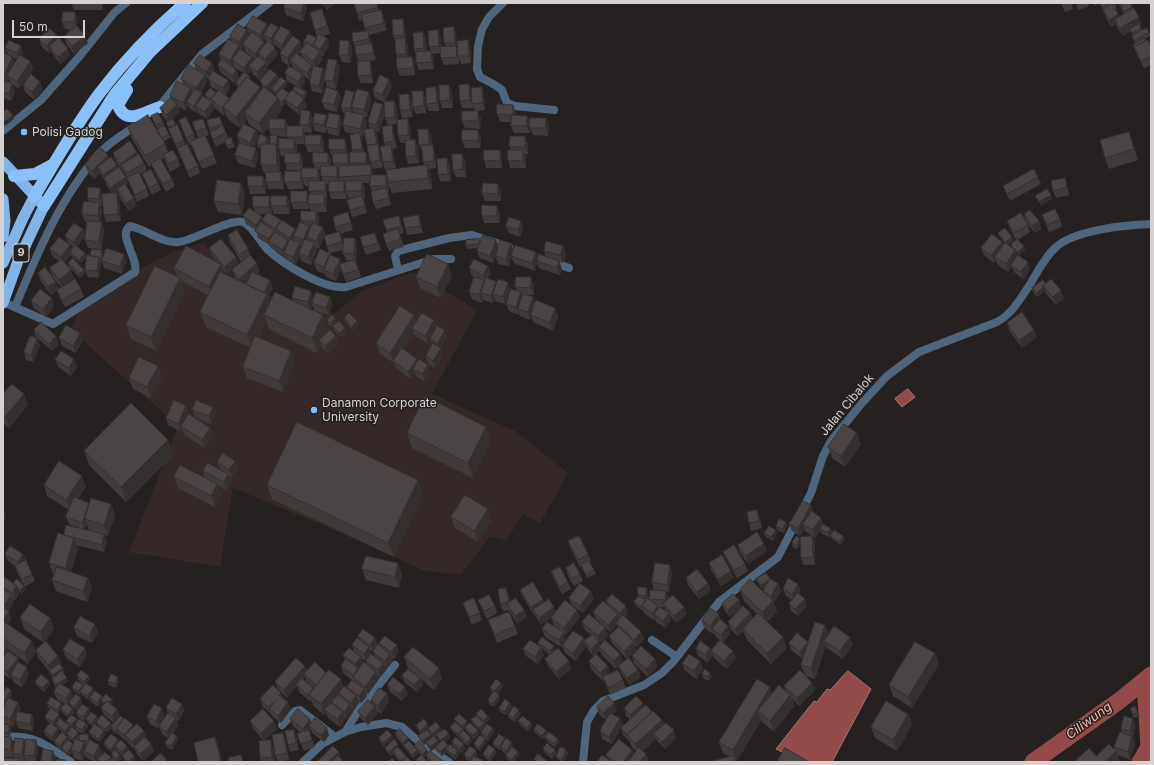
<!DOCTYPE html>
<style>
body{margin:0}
#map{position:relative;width:1154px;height:765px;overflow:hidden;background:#262121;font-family:Inter,sans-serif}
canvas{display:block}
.frame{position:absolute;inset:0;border:4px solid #d5d2d1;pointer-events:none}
.scale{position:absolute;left:12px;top:20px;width:73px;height:18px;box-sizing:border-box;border:2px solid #d5d2d1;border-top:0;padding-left:5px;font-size:12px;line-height:14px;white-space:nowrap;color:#d5d2d1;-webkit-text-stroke:3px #262121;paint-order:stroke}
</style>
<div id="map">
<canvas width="1154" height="765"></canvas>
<div class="frame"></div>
<div class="scale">50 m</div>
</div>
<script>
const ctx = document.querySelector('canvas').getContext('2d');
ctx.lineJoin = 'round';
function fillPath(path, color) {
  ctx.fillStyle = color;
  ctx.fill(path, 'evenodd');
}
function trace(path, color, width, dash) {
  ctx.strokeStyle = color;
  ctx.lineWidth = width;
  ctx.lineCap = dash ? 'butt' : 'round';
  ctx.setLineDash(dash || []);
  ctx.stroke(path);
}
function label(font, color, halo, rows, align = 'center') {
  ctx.font = font + ' Inter,sans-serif';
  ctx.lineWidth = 3;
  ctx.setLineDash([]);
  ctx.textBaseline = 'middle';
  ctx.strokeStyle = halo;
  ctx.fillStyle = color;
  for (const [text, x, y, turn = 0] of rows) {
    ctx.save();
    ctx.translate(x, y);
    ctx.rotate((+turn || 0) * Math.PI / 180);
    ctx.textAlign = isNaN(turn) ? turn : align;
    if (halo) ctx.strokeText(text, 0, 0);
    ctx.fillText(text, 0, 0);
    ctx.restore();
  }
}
const built = new Path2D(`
 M 203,243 L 228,270 L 248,285 L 286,303 L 334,314 L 362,291 L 412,272 L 477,310 L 432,394 L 515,431 L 568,473 L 540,523 L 523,514 L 506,541 L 490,536 L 461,575 L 425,571 L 342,533 L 233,488 L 220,567 L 129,552 L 178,426 L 71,330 L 82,303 L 98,290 L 173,252 Z`);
const water = new Path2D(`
 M 908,389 L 915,397 L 902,407 L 895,399 Z
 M 848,671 L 871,689 L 832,762 L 802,762 L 776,749 L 814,701 L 817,702 L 827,689 L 830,690 Z`);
const river = new Path2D(`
 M 1033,762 L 1119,701 L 1151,675
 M 1140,762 L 1149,747 L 1145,681`);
const minor = new Path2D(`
 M 503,3 L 489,17 L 482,29 L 478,46 L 477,69 L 480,77 L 495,85 L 502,90 L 507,103 L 515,106 L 554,110
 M 157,109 L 202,54 L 269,3
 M 3,131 L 41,100 L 79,57 L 114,13 L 126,3
 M 551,261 L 569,268
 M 398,270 L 395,256 L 398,251 L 449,238 L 472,235 L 509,247
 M 3,302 L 53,324 L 135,272 C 139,258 117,235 130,226 C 146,229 162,244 179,242 C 195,240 230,218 243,222 C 253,226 260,242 267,249 C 283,264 324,290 346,287 L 434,259 L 451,259
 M 15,307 C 37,254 60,198 98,155 C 109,142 124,134 137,125
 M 652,640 L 677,657
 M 282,725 L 295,711 L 300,710 L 335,737
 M 345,732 L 360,708 L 395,665
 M 3,737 C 34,734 47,745 71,762
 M 303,762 L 322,744 L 345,732 L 361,727 L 386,723 L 402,727 L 425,747 L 449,762
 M 583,762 L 587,722 L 594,710 L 603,701 L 644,685 L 662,673 L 673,662 L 719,602 L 778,557 L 811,493 L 823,456 L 831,441 L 862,403 L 887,376 L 919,352 L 997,322 C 1012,314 1020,299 1029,286 C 1037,273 1044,258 1055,248 C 1073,230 1126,225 1151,224`);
const trunk = new Path2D(`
 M 3,162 L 44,206 L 18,261 L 3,303
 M 3,199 L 5,221 L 3,237
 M 3,263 L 23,218 L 34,197`);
const motorway = new Path2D(`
 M 127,90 L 118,105 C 126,127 145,111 160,107
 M 14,176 L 35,174 L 52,165
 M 34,197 C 55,162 75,126 99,94 C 124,61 154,30 185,3
 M 44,206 L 115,94 L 150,52 L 202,3`);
const wall = new Path2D(`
 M 71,3 L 103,3 L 103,10 L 74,10 Z
 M 285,3 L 305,3 L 307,8 L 303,21 L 286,15 L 284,8 Z
 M 322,3 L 336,3 L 327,10 Z
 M 357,3 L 377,3 L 379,11 L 381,10 L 387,30 L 369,35 L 371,43 L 374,51 L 376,60 L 364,62 L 370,61 L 372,69 L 373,83 L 361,83 L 358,76 L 359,62 L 356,55 L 355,47 L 353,42 L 366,32 L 362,20 L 359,21 L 357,13 Z
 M 1061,3 L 1071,3 L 1073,9 L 1065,12 Z
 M 1076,3 L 1088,3 L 1089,6 L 1078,10 Z
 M 1093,3 L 1115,3 L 1117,9 L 1116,10 L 1119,17 L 1124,14 L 1118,3 L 1130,3 L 1141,24 L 1140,25 L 1142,30 L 1149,32 L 1151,35 L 1145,39 L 1146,41 L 1151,46 L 1151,65 L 1144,68 L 1137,55 L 1133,45 L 1135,44 L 1132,36 L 1133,36 L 1131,31 L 1123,36 L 1117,27 L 1116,24 L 1111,27 L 1106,18 L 1100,3 L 1094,6 Z
 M 75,12 L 77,19 L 77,26 L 88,43 L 74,54 L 66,44 L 64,36 L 72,30 L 65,29 L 62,22 Z
 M 325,16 L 330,34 L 322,36 L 327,38 L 329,46 L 323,56 L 321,56 L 323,59 L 317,67 L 325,75 L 340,68 L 336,89 L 327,87 L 325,80 L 322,93 L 312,91 L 310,84 L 311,78 L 309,80 L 303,75 L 305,82 L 301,89 L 306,91 L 307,94 L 304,100 L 307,106 L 303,111 L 310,111 L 313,119 L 312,133 L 305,132 L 305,142 L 321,135 L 324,142 L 324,152 L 331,160 L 331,166 L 334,166 L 333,163 L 333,157 L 332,157 L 329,149 L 347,146 L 347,153 L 348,153 L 350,158 L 353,152 L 352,150 L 354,134 L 345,132 L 343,125 L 345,115 L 344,114 L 341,107 L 355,94 L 369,92 L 371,100 L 367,117 L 364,117 L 367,123 L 365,130 L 370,129 L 368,122 L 384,109 L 384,102 L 375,98 L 373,91 L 389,79 L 392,87 L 385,102 L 394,101 L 397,109 L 398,120 L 408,119 L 410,127 L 411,140 L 415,140 L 418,147 L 419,163 L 408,164 L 406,156 L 405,143 L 401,143 L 398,136 L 397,124 L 388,125 L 385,118 L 385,114 L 379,132 L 376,131 L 377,135 L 383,167 L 373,169 L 370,162 L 364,131 L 363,137 L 361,136 L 362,141 L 364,152 L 366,152 L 369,160 L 369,165 L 373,172 L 373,175 L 386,175 L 387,178 L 425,166 L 423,162 L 423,152 L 422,152 L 419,145 L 428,129 L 431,136 L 432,145 L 435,153 L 436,168 L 428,169 L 431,176 L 432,189 L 392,193 L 389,186 L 389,193 L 388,193 L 391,205 L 376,209 L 373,202 L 372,191 L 370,186 L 370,183 L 363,183 L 365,188 L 365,199 L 363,199 L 367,213 L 352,217 L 350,210 L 352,199 L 349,199 L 347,194 L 347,199 L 331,199 L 329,192 L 329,184 L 326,184 L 327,188 L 327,198 L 326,198 L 327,201 L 327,212 L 317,212 L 319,218 L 319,225 L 325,234 L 324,236 L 337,232 L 335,227 L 348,212 L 353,230 L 340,234 L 344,245 L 355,238 L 357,245 L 356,261 L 361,277 L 346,282 L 341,269 L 336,281 L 326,277 L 325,274 L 317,271 L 314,263 L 329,253 L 324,236 L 319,249 L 316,247 L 317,250 L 311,265 L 301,261 L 300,256 L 296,264 L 287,260 L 285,256 L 285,257 L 272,248 L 271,246 L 258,238 L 256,230 L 246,224 L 243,216 L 255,212 L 253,207 L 269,196 L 271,202 L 287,196 L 290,203 L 290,214 L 274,214 L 272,208 L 272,214 L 296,231 L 301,222 L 301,221 L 311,211 L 309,206 L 309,209 L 293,209 L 291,202 L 308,197 L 310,194 L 309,191 L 309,186 L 305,186 L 304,183 L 303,189 L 288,189 L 285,182 L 301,171 L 302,174 L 302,170 L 287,170 L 285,163 L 285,156 L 281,156 L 279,149 L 288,138 L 287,137 L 278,136 L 279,139 L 278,149 L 279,151 L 280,172 L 284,179 L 284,189 L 268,189 L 266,182 L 266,173 L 264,173 L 261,165 L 261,148 L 258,148 L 257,144 L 259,138 L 254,148 L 258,156 L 255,168 L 238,163 L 235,155 L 240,143 L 237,136 L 243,124 L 240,128 L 227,118 L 226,114 L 224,116 L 213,106 L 212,103 L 214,109 L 207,119 L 198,113 L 198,112 L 197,113 L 190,109 L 188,105 L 186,111 L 178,106 L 180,112 L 171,120 L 184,140 L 185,145 L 198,166 L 200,173 L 190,178 L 171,135 L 166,123 L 168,122 L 163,116 L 160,108 L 171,99 L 170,96 L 183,84 L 181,79 L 196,69 L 194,63 L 215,71 L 214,72 L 228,80 L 230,87 L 226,95 L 230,99 L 239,88 L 237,87 L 236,83 L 244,73 L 235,68 L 234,66 L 233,68 L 236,70 L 239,78 L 234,83 L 220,72 L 218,65 L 221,61 L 219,54 L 231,41 L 230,36 L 247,30 L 249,36 L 250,35 L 246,27 L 268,28 L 278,27 L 279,30 L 300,41 L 302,48 L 304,45 L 303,43 L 317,38 L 317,37 L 315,30 ZM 265,39 L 267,43 L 265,44 L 264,41 ZM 275,44 L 276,46 L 282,50 L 280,53 L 282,61 L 289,66 L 291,63 L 293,68 L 285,73 L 287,81 L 298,87 L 289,94 L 283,89 L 287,84 L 286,81 L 279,80 L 277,75 L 260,81 L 263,88 L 261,91 L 260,87 L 251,81 L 247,75 L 251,70 L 252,73 L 260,80 L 268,70 L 266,65 L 268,66 L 278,55 L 274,46 ZM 244,46 L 245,51 L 255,59 L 253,61 L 252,57 L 241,50 L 240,49 L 242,50 ZM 300,52 L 303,58 L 298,55 ZM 206,77 L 209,79 L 211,87 L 218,91 L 216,92 L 205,95 L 206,98 L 202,96 L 201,93 L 207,82 ZM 272,90 L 273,92 L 277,95 L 276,96 L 270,92 ZM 286,102 L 288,106 L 300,115 L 301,114 L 300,124 L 300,126 L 288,126 L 275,119 L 282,109 L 281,104 L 283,106 ZM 247,119 L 249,124 L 263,134 L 269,126 L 269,129 L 272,136 L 270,144 L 268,144 L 269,140 L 259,137 L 256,130 L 244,124 ZM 296,144 L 305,144 L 308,152 L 313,152 L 313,163 L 315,168 L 303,168 L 303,160 L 300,153 L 297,153 L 297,146 ZM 318,170 L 321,170 L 321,176 L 323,181 L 320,181 L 320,175 ZM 258,214 L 266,214 L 263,219 ZM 343,250 L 343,253 L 346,260 L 352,261 L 341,264 L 340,259 L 331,256 L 330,253 Z
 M 405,26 L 406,42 L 408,45 L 408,58 L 412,57 L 415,65 L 415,75 L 400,76 L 397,69 L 397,58 L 396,54 L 395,40 L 393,36 Z
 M 454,27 L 456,34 L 457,49 L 458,52 L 470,47 L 471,63 L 461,64 L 459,58 L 459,64 L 444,65 L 441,58 L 441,53 L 432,54 L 434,59 L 434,69 L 419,70 L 416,63 L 416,55 L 414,49 L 423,32 L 426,40 L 427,52 L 431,51 L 429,47 L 438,30 L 441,38 L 442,47 L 446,47 L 444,43 Z
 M 56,34 L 58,39 L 68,49 L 70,56 L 60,64 L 52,53 L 51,51 L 49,53 L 42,47 L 39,40 Z
 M 349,41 L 352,48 L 351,63 L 342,62 L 339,55 Z
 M 3,46 L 6,52 L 5,54 L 8,55 L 5,48 L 21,46 L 23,53 L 22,56 L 30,61 L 33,69 L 19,89 L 12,84 L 15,91 L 11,101 L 3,98 ZM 12,57 L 18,60 L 15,64 ZM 9,79 L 10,83 L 7,82 Z
 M 23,85 L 43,89 L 34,100 L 25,92 Z
 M 449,85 L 452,92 L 453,108 L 442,108 L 440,101 Z
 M 436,87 L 439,95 L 439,111 L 429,111 L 426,104 Z
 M 482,87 L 484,95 L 485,110 L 477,111 L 481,118 L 480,129 L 465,128 L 462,121 L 475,111 L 472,104 L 473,108 L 462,108 L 460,101 L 472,91 Z
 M 338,91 L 341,98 L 337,112 L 325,109 L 322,102 Z
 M 423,91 L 425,98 L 426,113 L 416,114 L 413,107 Z
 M 409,94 L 412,101 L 413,117 L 402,118 L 400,110 Z
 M 516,112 L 516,116 L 527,116 L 530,123 L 530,133 L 514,133 L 511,126 L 511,122 L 500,122 L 497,114 Z
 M 326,115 L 328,120 L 342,122 L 339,136 L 329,134 L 327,129 L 326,133 L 315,131 L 313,123 Z
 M 151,116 L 163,122 L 164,125 L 169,134 L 171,137 L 164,141 L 168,152 L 178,159 L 180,166 L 170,172 L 164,158 L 161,160 L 172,179 L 175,186 L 166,192 L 154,171 L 152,165 L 149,167 L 132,139 L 128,128 L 157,130 L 161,127 L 157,129 Z
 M 220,117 L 228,138 L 231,137 L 235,147 L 228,149 L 225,142 L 216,147 L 210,132 L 209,128 Z
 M 546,118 L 549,125 L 548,136 L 533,135 L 530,128 Z
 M 203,119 L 209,135 L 206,136 L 217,163 L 202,169 L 191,144 L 189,145 L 179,120 L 194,134 L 196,139 L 198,138 L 192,122 Z
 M 1129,132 L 1133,143 L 1138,160 L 1109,169 L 1105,158 Z
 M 394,133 L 397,148 L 392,149 L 393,152 L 396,168 L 385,170 L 383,162 L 385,146 L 384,143 Z
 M 481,138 L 480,148 L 465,148 L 462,140 Z
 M 528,144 L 528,154 L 525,154 L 526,157 L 526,168 L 510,168 L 508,160 L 511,150 L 509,146 Z
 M 500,150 L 502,158 L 502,168 L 486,168 L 484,160 Z
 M 137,152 L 138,155 L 144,163 L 147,170 L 140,174 L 147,189 L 149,196 L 137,202 L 130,185 L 127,178 L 128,178 L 123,171 L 115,160 L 113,153 Z
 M 465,161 L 466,177 L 456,177 L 453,170 Z
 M 85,165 L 118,168 L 128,184 L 126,186 L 137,205 L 129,211 L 119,197 L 118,192 L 116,193 L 119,200 L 121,221 L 106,222 L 104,215 L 102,196 L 102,206 L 100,206 L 102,210 L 100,222 L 104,229 L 102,249 L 88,248 L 85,240 L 87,222 L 85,221 L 82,214 L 89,202 L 88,198 L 100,188 L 102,195 L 112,193 L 106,185 L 105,181 L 100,173 L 95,179 L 88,172 Z
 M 450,165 L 451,181 L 441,182 L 438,175 Z
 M 142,174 L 158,183 L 161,190 L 152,195 L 145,181 Z
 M 263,176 L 266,183 L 266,194 L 250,194 L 248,186 Z
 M 1038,177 L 1041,184 L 1010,201 L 1006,193 L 1003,186 Z
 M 241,183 L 245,194 L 242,215 L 218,212 L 214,201 Z
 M 498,184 L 501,191 L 501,201 L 485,201 L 482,193 Z
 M 1067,185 L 1069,195 L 1056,198 L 1053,191 Z
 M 500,213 L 500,223 L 484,223 L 482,216 Z
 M 1024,214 L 1039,221 L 1041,229 L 1035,233 L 1026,222 Z
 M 419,215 L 421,223 L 423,233 L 407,235 L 405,228 Z
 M 1042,215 L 1060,219 L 1062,227 L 1049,232 Z
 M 399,216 L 404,233 L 400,234 L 404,247 L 389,251 L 386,244 L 387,233 L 383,220 Z
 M 1007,221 L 1028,225 L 1030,232 L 1018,240 L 1024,246 L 1025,250 L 1019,255 L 1016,252 L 1017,256 L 1028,262 L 1030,269 L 1023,279 L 1014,272 L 1012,267 L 1008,272 L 998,265 L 996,260 L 994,263 L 984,255 L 981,248 L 1002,242 L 1003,246 L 1005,244 L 1000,237 L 998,233 L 1012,237 L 1013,241 L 1008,245 L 1013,248 L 1011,245 L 1016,240 L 1010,229 Z
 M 506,226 L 523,228 L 520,237 L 509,233 Z
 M 83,229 L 85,236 L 77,247 L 85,253 L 86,257 L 81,263 L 71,256 L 71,255 L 65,262 L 74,278 L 64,286 L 81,289 L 84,297 L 65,307 L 59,297 L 57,290 L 51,295 L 40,280 L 38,273 L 59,289 L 61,287 L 52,276 L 50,268 L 59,261 L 52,256 L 50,249 L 72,250 L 74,248 L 68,243 L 65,236 Z
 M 228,235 L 248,249 L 250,255 L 260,270 L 256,274 L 273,288 L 268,298 L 270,303 L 293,301 L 292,298 L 314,297 L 332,304 L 329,315 L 315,311 L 312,305 L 311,309 L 328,329 L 326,333 L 336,336 L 338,343 L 328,354 L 322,347 L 321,345 L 317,353 L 269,329 L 266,320 L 258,338 L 295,362 L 283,392 L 247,378 L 243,367 L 251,348 L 206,327 L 200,312 L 208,295 L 181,281 L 185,292 L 156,351 L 131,339 L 126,325 L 177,276 L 174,268 L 218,263 L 212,255 L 209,248 L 236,257 L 239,264 L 241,262 L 230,243 ZM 235,268 L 232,270 L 235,278 L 237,280 L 224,274 L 222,269 L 227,274 Z
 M 479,239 L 480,242 L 498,246 L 513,250 L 536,252 L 538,258 L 546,257 L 544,251 L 563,246 L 566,254 L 563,263 L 559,262 L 562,269 L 560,275 L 539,268 L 537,263 L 535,271 L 514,263 L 511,257 L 509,266 L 498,264 L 496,256 L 496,255 L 493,263 L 480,258 L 477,251 L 478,248 L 467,249 L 466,245 Z
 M 378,240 L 381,250 L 366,255 L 363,247 Z
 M 102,250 L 103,254 L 103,258 L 126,261 L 122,274 L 104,268 L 102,262 L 100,262 L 101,264 L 99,278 L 88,277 L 85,270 L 90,256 Z
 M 68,263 L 84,270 L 85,273 L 80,278 L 69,267 Z
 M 469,268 L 491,273 L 488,278 L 496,281 L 496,283 L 510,289 L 505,304 L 495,301 L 495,299 L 493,303 L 483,300 L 483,299 L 482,303 L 472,299 L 469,292 L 477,278 L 472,276 Z
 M 452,275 L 441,298 L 420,288 L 416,277 Z
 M 1046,284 L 1064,298 L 1056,305 L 1046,294 L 1045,291 L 1037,297 L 1033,292 L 1032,288 Z
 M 534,285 L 534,295 L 525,295 L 535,303 L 555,308 L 558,316 L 553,331 L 533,322 L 531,316 L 530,320 L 520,316 L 519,313 L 519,315 L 509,311 L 506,304 L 517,291 L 515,287 Z
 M 31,301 L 54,306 L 46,317 L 34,308 Z
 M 344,318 L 357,321 L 358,325 L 353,330 L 345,321 Z
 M 335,319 L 337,323 L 332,327 L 328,324 L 327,320 Z
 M 434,320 L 437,327 L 447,337 L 441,349 L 443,355 L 435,368 L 428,364 L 426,356 L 432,345 L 430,339 L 428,344 L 415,336 L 414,333 L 403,349 L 417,359 L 418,361 L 428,365 L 430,372 L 425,382 L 416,376 L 415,373 L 411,379 L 396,368 L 394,363 L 380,354 L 376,343 L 417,322 Z
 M 1007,323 L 1034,330 L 1037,337 L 1022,348 L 1009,330 Z
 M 333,326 L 347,331 L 341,337 L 334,330 Z
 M 34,330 L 59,344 L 52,351 L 36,337 Z
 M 37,338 L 40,346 L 33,362 L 26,360 L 24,352 Z
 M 59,338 L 83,340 L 76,353 L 62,346 Z
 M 55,360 L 77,367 L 71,376 L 58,367 Z
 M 158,366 L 162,377 L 151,398 L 133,389 L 129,378 Z
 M 3,394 L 28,405 L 9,428 L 3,423 Z
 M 186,406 L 189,413 L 186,419 L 210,428 L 213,435 L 204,448 L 184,434 L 182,428 L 180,431 L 168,425 L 166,418 Z
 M 192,410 L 215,414 L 211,424 L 195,417 Z
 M 486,427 L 491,441 L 473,478 L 412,448 L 407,433 Z
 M 861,444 L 845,467 L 832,458 L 828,447 Z
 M 84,451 L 174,454 L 126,502 L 89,465 Z
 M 217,462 L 238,468 L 232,477 L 229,475 L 231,481 L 226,490 L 217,485 L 221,495 L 215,507 L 178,488 L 174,477 L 205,478 L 203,471 L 220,469 Z
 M 44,485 L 86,487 L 78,499 L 89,503 L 111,504 L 115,515 L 108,536 L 104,535 L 107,542 L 104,552 L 76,545 L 78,549 L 71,572 L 88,578 L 92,589 L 87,602 L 56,591 L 52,580 L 54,574 L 53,574 L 49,563 L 64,535 L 76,527 L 69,524 L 66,517 L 69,510 L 47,496 ZM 87,524 L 89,530 L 85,529 Z
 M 267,485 L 423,494 L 394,557 L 272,499 Z
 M 811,505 L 813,512 L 821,518 L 823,524 L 830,528 L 832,531 L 829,537 L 821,533 L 820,530 L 815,538 L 805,531 L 804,529 L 800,536 L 792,531 L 789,524 Z
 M 451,517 L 492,520 L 478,542 L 455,528 Z
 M 760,517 L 762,528 L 751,531 L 749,523 Z
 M 786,522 L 787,526 L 784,533 L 777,530 L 776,526 Z
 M 764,533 L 777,533 L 773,541 L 766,537 Z
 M 812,536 L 815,544 L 815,565 L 803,565 L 801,558 L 800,544 L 797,549 L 793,547 L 792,543 L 800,538 Z
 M 830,536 L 843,536 L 845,539 L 841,545 L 832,539 Z
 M 568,541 L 588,554 L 591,562 L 590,562 L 596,574 L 587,578 L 581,566 L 580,567 L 571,549 Z
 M 764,544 L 767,551 L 748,564 L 740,553 L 738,545 Z
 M 723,552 L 745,564 L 748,571 L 737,578 L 726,559 Z
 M 5,554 L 23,554 L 25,560 L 32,574 L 35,581 L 24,587 L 25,589 L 22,594 L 18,590 L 19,594 L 15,600 L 13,599 L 14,603 L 8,611 L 11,619 L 8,624 L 32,641 L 36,652 L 28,664 L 6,648 L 7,652 L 19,663 L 29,675 L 22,687 L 14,683 L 12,677 L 10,679 L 3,674 L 3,576 L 13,584 L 24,585 L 17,573 L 15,566 L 8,561 Z
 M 709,563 L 731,571 L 734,578 L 721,586 L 711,570 Z
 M 566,568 L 580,574 L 583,581 L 574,586 L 568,576 Z
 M 362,569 L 402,574 L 399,588 L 366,580 Z
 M 551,571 L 568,582 L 571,589 L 562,594 L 554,579 Z
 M 672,572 L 669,592 L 654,590 L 652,582 Z
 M 686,578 L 708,583 L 711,591 L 699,599 L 688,585 Z
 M 756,579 L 770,579 L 778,583 L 781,591 L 774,603 L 777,612 L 767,622 L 787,648 L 771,664 L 747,640 L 743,631 L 738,636 L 731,630 L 728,622 L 750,613 L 753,619 L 757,614 L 744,601 L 740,590 L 763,591 L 766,587 L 762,589 L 758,583 Z
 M 783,589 L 801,591 L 799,594 L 807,606 L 798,616 L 791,611 L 789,604 L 792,600 L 786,596 Z
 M 520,590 L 543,600 L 544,602 L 556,612 L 577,610 L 580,617 L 566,635 L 564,633 L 566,639 L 561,647 L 545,637 L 542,629 L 554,626 L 551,618 L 552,617 L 541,625 L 536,617 L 535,614 L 534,615 L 523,597 Z
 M 648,591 L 648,598 L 649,600 L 649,599 L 669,599 L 684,607 L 687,614 L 677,623 L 669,615 L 671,621 L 665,628 L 656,622 L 656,620 L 655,621 L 644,613 L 643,610 L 643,611 L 636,606 L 634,602 L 638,597 L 638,595 ZM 660,607 L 664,607 L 666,611 Z
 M 509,595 L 510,602 L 524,610 L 527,617 L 517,624 L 509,610 L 503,611 L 500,604 Z
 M 474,598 L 482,620 L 472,625 L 463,603 Z
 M 569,598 L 594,599 L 583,613 L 572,605 Z
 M 478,600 L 495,606 L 497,613 L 487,619 L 481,607 Z
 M 739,600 L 741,608 L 730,617 L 725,611 L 722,604 Z
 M 606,601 L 628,613 L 625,617 L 641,632 L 644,639 L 637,647 L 635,645 L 636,650 L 627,659 L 612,643 L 609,636 L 618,627 L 617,625 L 610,632 L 596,619 L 593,612 L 607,604 Z
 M 20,618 L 50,618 L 54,629 L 44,643 L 24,629 Z
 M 488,620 L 515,626 L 518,634 L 497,643 Z
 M 702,621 L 721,621 L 730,633 L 723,643 L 715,636 L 714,633 L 713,634 L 704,628 Z
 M 582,622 L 605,628 L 608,635 L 601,643 L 599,641 L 600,645 L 623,661 L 621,664 L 638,670 L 641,677 L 630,685 L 621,673 L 619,666 L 616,669 L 601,654 L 600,651 L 593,656 L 587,648 L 586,646 L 576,661 L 565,653 L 562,646 L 584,638 L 585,641 L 591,635 L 585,630 Z
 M 825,625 L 829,635 L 853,644 L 843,659 L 827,648 L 826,645 L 815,679 L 806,676 L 812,683 L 815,690 L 799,706 L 792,698 L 794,706 L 774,732 L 762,722 L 761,720 L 737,761 L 735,759 L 736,762 L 731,757 L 723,753 L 719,742 L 772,694 L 786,692 L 784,686 L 805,675 L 801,665 L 803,659 L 791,650 L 789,643 L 808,642 Z
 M 74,628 L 98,631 L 92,643 L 77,636 Z
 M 358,636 L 375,638 L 378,645 L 381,646 L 379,643 L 399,652 L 394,659 L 392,657 L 393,661 L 387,668 L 384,665 L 386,670 L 380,677 L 378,676 L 379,679 L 368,694 L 365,692 L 367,696 L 361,703 L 358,701 L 359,703 L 353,710 L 352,709 L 353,712 L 347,719 L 344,717 L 345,720 L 340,727 L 328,718 L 326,713 L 324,715 L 313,706 L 312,701 L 311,702 L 299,692 L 297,686 L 287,698 L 278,689 L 275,682 L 305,666 L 307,670 L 326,673 L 341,679 L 343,687 L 347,689 L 347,687 L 352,680 L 343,673 L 341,666 L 345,660 L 343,655 L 354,652 L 352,645 L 360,640 ZM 370,650 L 373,652 L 375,657 L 371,654 ZM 361,658 L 366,661 L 367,664 L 363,664 ZM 305,677 L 306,681 L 314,688 L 314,689 L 303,679 Z
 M 538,643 L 555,649 L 554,652 L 571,669 L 559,679 L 548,666 L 545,659 L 550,655 L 542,648 L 544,655 L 538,664 L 526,656 L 523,649 L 539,646 Z
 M 710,648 L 711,650 L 736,658 L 727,669 L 714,658 L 713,655 L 708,663 L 698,656 L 696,649 Z
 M 36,650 L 58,656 L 61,663 L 60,664 L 63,668 L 64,672 L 63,673 L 67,678 L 68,681 L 63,685 L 74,697 L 82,702 L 76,710 L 71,706 L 70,704 L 69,705 L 73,709 L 74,713 L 72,715 L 77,719 L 78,722 L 86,723 L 88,726 L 83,734 L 76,730 L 75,726 L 73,728 L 78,732 L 79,735 L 88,734 L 90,740 L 102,752 L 99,758 L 112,759 L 116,762 L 99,762 L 98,760 L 97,762 L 94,762 L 87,758 L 85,755 L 83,761 L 74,758 L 72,752 L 68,756 L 63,752 L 62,749 L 61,750 L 55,744 L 54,741 L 67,737 L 68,740 L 73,744 L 74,742 L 68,738 L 67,734 L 72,728 L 69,726 L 70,729 L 66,735 L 57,727 L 56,724 L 54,726 L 46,720 L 45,717 L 50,709 L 48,707 L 47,704 L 61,703 L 62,707 L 65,704 L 57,699 L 54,692 L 56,688 L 53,683 L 52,679 L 53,678 L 51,675 L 49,671 L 38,658 ZM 61,709 L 62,712 L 69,718 L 66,721 L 67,724 L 57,722 L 60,717 L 58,713 Z
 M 63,650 L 87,655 L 80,667 L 66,658 Z
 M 935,653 L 939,664 L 912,708 L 893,696 L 889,685 Z
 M 632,656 L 655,659 L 657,667 L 648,677 L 634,664 Z
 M 404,657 L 442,679 L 434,690 L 408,668 Z
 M 589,661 L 623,680 L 626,688 L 610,695 L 604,680 L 603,681 L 591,669 Z
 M 700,661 L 703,669 L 697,679 L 685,671 L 682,664 Z
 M 710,673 L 712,676 L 709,681 L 703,678 L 702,674 Z
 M 77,676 L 90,679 L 86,684 L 93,688 L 94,692 L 103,698 L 113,702 L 111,705 L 117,709 L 120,717 L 117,721 L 124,719 L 134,727 L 151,744 L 154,751 L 143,761 L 137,754 L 135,750 L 128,743 L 128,741 L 127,742 L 119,735 L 118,733 L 116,734 L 112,730 L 111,728 L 107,733 L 98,726 L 96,722 L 111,723 L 112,725 L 114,723 L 104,715 L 101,708 L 104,705 L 102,702 L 98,707 L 91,702 L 90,698 L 89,700 L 82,695 L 81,693 L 80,695 L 74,691 L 72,688 L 83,684 L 83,687 L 85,685 L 78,680 Z
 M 402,676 L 420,678 L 423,685 L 417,692 L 405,683 Z
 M 49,681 L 50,685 L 44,692 L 36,685 L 35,682 Z
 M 108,681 L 119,681 L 116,688 L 109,685 Z
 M 501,683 L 503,686 L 498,694 L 500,699 L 494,707 L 489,704 L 488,700 L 493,692 L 491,691 L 490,688 Z
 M 387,685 L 408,694 L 402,701 L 390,692 Z
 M 3,688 L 5,690 L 11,690 L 12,693 L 10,698 L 21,709 L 19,712 L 32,714 L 34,722 L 33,731 L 18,728 L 16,721 L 16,720 L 13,727 L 3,722 L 3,709 L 4,708 L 3,707 Z
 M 387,693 L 389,701 L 381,714 L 377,711 L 378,713 L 368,725 L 361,719 L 358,712 L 372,703 L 371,701 Z
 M 283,698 L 291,709 L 281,723 L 272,716 L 271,714 L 263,707 L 260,699 Z
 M 510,703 L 512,707 L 506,715 L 500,712 L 499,708 Z
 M 614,703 L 617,710 L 613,714 L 623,725 L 622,727 L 630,719 L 626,716 L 624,708 L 644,707 L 662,720 L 664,725 L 676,738 L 665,749 L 657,741 L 656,739 L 643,751 L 649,761 L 648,762 L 597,762 L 608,759 L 606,755 L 632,750 L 634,754 L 636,751 L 631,746 L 630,742 L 623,735 L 621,728 L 612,744 L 602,739 L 600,731 L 606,720 L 599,714 L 597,707 Z
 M 182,704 L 184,711 L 179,721 L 176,720 L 178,725 L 173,734 L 177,736 L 178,740 L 172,750 L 167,747 L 165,743 L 168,738 L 162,734 L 159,727 L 158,728 L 150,724 L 147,717 L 164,715 L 159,726 L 168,713 L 166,708 Z
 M 1130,709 L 1138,713 L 1140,716 L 1134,718 Z
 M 90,712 L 84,721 L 78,717 L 76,713 Z
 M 521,713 L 515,722 L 509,718 L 508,715 Z
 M 476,714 L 488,716 L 490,719 L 485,724 L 484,723 L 485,726 L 481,731 L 473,724 L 471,720 L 477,717 Z
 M 908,714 L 912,725 L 897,751 L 875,738 L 871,727 Z
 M 97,716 L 98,719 L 93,727 L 104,731 L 105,735 L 100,742 L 91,736 L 89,732 L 93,727 L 88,723 L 86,719 Z
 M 290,719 L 311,723 L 329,735 L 324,742 L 312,733 L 311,729 L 309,731 L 315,747 L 304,751 L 297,734 L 301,733 L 293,726 Z
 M 454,719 L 468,725 L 464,730 L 456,722 Z
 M 1133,719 L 1135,726 L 1133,738 L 1135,744 L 1130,760 L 1118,755 L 1120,762 L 1074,762 L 1096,756 L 1114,749 L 1114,747 L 1122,733 L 1121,729 Z
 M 250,721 L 277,729 L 265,740 L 273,747 L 275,762 L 261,762 L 260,758 L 263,740 L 253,728 Z
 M 518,721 L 532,726 L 528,732 L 520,725 Z
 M 3,724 L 9,725 L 11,729 L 10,736 L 3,735 Z
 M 416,725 L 429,727 L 440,727 L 442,731 L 450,737 L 445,742 L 448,745 L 448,746 L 459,755 L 455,760 L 447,753 L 447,751 L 442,756 L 437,751 L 435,748 L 431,751 L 427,746 L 426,743 L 424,745 L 420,740 L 418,736 L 421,734 L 417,729 ZM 428,729 L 429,732 L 433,737 L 432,738 L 431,735 L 427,730 ZM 436,735 L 438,739 L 441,742 L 439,744 L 438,741 L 435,736 Z
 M 450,727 L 463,729 L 463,731 L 472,741 L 468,746 L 460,739 L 460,738 L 452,731 Z
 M 465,728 L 478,730 L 479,734 L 474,739 L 467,732 Z
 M 493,728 L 494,732 L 488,741 L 483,737 L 481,733 Z
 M 534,729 L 546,730 L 548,734 L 559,742 L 555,748 L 547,741 L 545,737 L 544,739 L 535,733 Z
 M 44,731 L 59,732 L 53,741 L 45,735 Z
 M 395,733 L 409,741 L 415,748 L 414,746 L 427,750 L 428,752 L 444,762 L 430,762 L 427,759 L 426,756 L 424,758 L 417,751 L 418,754 L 413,758 L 396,737 Z
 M 3,736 L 14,744 L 25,743 L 38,748 L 36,762 L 26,762 L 25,758 L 24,762 L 3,762 L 14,758 L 13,755 L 13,757 L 4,757 L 3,753 Z
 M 296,737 L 299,750 L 290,752 L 288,745 Z
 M 379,738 L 393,738 L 384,746 L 380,742 Z
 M 485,739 L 486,742 L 480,751 L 475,747 L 474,744 Z
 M 286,740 L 289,760 L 278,762 L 275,755 Z
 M 505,740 L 513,746 L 508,753 L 518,751 L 519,754 L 514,762 L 511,762 L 508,760 L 506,756 L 507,754 L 502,751 L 501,748 L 500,750 L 494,746 L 493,743 Z
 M 119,742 L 127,746 L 129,749 L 124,755 L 134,756 L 135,760 L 133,762 L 126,762 L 124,760 L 122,756 L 123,756 L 116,750 L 116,748 L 112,752 L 105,747 L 104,743 Z
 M 452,742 L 466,748 L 461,753 L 453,746 Z
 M 398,744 L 399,748 L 406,757 L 412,762 L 400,762 L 394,755 L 394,753 L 391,756 L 386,751 L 385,748 Z
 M 495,749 L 496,753 L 490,762 L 485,758 L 483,754 Z
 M 543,749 L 555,750 L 556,754 L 552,759 L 544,752 Z
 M 476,750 L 477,754 L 475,757 L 483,760 L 484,762 L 470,762 L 466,759 L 464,755 Z
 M 568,753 L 564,762 L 562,762 L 558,760 L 556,757 Z
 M 111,754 L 122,759 L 119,762 L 117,762 L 113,758 Z`);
const shadedWall = new Path2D(`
 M 101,3 L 103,3 L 103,10 Z
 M 304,3 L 305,3 L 307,8 L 303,21 L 301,13 Z
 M 324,3 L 336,3 L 327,10 Z
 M 381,10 L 384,17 L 387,30 L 384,23 Z
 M 75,12 L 77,19 L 77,30 L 75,22 Z
 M 1118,14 L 1121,21 L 1115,20 L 1116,24 L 1111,27 L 1109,20 Z
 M 1139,17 L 1141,24 L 1123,36 L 1120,28 Z
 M 403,19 L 405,26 L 406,42 L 408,45 L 409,61 L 406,54 L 405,39 L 404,35 Z
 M 267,24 L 269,31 L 264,35 L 265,39 L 263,43 L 260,35 Z
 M 278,27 L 280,34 L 273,39 L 275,44 L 273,46 L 271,39 Z
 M 454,27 L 456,34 L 457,49 L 459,54 L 458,56 L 459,64 L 457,57 L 456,47 L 455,43 Z
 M 247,30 L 250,37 L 243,44 L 244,47 L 242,50 L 239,42 Z
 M 438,30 L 441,38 L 442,53 L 439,46 Z
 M 290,31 L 293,38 L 285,52 L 282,45 Z
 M 368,31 L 370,39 L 371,47 L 369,39 Z
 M 423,32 L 426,40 L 427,55 L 424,48 Z
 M 56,34 L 59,42 L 49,46 L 51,51 L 49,53 L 47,46 Z
 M 85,36 L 88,43 L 74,54 L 72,46 Z
 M 327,38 L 329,46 L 323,56 L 320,49 Z
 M 468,40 L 470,47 L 471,63 L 469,56 Z
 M 300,41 L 303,49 L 292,62 L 290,61 L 291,63 L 289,66 L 287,58 Z
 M 349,41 L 352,48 L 351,63 L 348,55 Z
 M 264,42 L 267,49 L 258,53 L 260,58 L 258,61 L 255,54 Z
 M 372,43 L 374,51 L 376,60 L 373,53 Z
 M 239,45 L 242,52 L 232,60 L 234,66 L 233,68 L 230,61 Z
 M 3,46 L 6,52 L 3,57 Z
 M 21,46 L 23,53 L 20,61 L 17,53 Z
 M 275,48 L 278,55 L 268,66 L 265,59 Z
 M 68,49 L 70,56 L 60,64 L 58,57 Z
 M 431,51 L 434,59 L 434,69 L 432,62 Z
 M 320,52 L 323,59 L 316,68 L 313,61 Z
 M 12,57 L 15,64 L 7,75 L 9,79 L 7,82 L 4,75 Z
 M 252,57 L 254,64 L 249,66 L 251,70 L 247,76 L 244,68 Z
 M 412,57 L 415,65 L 415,75 L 413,68 Z
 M 337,60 L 340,68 L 336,89 L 333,81 Z
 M 30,61 L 33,69 L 19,89 L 17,82 Z
 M 370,61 L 372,69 L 373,83 L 371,75 Z
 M 212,63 L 215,71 L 209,79 L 206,72 Z
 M 266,63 L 268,70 L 260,80 L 257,72 Z
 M 312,65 L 315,72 L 309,80 L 307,73 Z
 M 323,68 L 326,76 L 322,93 L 319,86 Z
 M 236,70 L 239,78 L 234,83 L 232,76 Z
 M 303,74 L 305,82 L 301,89 L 298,82 Z
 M 205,75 L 207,82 L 199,96 L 196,88 Z
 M 277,75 L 279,82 L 272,88 L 272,90 L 269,94 L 266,87 Z
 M 389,79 L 392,87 L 385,102 L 382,95 Z
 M 228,80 L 230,87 L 226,95 L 223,88 Z
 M 286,81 L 287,84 L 278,96 L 276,92 Z
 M 40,82 L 43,89 L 34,100 L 32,92 Z
 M 12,83 L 15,91 L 11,101 L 9,94 Z
 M 469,84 L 472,92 L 473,108 L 470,100 Z
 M 449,85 L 452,92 L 453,108 L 450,100 Z
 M 260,87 L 264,98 L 245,113 L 247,119 L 240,128 L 236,117 Z
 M 436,87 L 439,95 L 439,111 L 437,103 Z
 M 482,87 L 484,95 L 485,110 L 483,103 Z
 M 191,88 L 193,96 L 187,102 L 188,105 L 186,111 L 183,103 Z
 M 306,91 L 307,94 L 304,100 L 303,96 Z
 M 338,91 L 341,98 L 337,112 L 334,105 Z
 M 423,91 L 425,98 L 426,113 L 424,106 Z
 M 354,92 L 357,99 L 352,107 L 354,112 L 352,117 L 350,109 Z
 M 369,92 L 371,100 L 367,117 L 364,110 Z
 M 202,93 L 204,101 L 196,106 L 198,112 L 197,113 L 194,106 Z
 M 289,93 L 285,99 L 286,102 L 283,106 L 282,102 Z
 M 409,94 L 412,101 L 413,117 L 410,110 Z
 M 278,98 L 282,109 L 263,134 L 259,123 Z
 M 304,99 L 307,106 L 300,115 L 297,108 Z
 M 394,101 L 397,109 L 398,124 L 395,117 Z
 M 212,102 L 214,109 L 207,119 L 205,112 Z
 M 383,104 L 385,112 L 379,132 L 376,125 Z
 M 177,105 L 180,112 L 169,122 L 166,115 Z
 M 513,105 L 516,112 L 516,122 L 513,115 Z
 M 223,107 L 226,114 L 224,116 L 222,108 Z
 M 310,111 L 313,119 L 312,133 L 309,125 Z
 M 478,111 L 481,118 L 480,129 L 478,121 Z
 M 13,115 L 14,119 L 5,126 L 3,123 Z
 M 326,115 L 328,122 L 326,127 L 327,129 L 326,133 L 324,125 Z
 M 340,115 L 342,122 L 339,136 L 337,129 Z
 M 364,115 L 367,123 L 363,137 L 360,129 Z
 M 527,116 L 530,123 L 530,133 L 527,126 Z
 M 546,118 L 549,125 L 548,136 L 546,128 Z
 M 285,119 L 288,126 L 288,137 L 285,129 Z
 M 408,119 L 410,127 L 411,142 L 408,135 Z
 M 392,125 L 394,133 L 397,148 L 394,141 Z
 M 303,126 L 305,134 L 305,144 L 303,137 Z
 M 374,128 L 377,135 L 383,167 L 380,160 Z
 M 428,129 L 431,136 L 432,152 L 429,144 Z
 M 256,130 L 259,137 L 253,150 L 250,143 Z
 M 478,130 L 481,138 L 480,148 L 478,141 Z
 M 1129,132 L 1133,143 L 1138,160 L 1134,149 Z
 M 360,133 L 362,141 L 365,156 L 362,149 Z
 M 277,135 L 279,139 L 278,149 L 277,145 Z
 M 321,135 L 324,142 L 324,152 L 321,145 Z
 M 525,136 L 528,144 L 528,154 L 525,147 Z
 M 267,137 L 269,140 L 265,150 L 264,146 Z
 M 294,139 L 297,146 L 297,156 L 294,149 Z
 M 345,139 L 347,146 L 347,157 L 345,150 Z
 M 415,140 L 418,147 L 419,163 L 416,156 Z
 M 276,144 L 279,151 L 280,173 L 277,165 Z
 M 391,145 L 393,152 L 396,168 L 393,161 Z
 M 433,145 L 435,153 L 436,168 L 434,161 Z
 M 256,148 L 258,156 L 255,168 L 252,161 Z
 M 500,150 L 502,158 L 502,168 L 500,161 Z
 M 523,150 L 526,157 L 526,168 L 523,161 Z
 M 137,152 L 140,160 L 121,165 L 123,171 L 120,164 Z
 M 366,152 L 369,160 L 369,170 L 366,163 Z
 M 300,153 L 303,160 L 303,171 L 300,163 Z
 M 328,153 L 331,160 L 331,170 L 328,163 Z
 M 348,153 L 351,160 L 350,163 L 351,165 L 351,171 L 348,163 Z
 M 462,154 L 465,161 L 466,177 L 463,169 Z
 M 108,155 L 110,162 L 98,167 L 100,173 L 95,179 L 92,171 Z
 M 447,158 L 450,165 L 451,181 L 448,174 Z
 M 117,165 L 119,172 L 105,179 L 103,175 Z
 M 371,165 L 373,172 L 373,182 L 371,175 Z
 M 427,165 L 431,176 L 432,189 L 428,178 Z
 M 337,166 L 339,173 L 339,184 L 337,177 Z
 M 318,168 L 320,175 L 320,186 L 318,178 Z
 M 301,171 L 304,178 L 302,178 L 304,183 L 303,189 L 301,182 Z
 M 281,172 L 284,179 L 284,189 L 281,182 Z
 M 386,175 L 389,182 L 388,182 L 389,186 L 389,193 L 386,186 Z
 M 263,176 L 266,183 L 266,194 L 263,186 Z
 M 126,177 L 128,184 L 118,191 L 117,189 L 118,192 L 113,195 L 110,188 Z
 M 325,181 L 327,188 L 327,198 L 325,191 Z
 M 344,181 L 347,189 L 346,191 L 347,194 L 347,199 L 344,192 Z
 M 362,181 L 365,188 L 365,199 L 362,191 Z
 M 241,183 L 245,194 L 242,215 L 238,204 Z
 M 498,184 L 501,191 L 501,201 L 498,194 Z
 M 100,188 L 102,195 L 102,206 L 99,199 Z
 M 307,191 L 309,199 L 308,204 L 309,209 L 307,202 Z
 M 117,193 L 119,200 L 121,221 L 118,214 Z
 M 324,194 L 327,201 L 327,212 L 324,204 Z
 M 1051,195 L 1052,199 L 1041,206 L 1039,202 Z
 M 269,196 L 272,203 L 272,214 L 269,207 Z
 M 287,196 L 290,203 L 290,214 L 287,206 Z
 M 134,198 L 137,205 L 129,211 L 126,203 Z
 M 99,203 L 102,210 L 100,223 L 98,216 Z
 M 497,206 L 500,213 L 500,223 L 497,216 Z
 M 316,211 L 319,218 L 319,228 L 316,221 Z
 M 419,215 L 421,223 L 423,233 L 420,226 Z
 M 262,216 L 264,221 L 262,220 L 264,225 L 259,232 L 256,225 Z
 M 281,220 L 283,227 L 276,229 L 278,235 L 278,236 L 275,229 Z
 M 521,221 L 523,228 L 520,237 L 518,230 Z
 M 1039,221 L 1041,229 L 1035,233 L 1032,226 Z
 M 102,222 L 104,229 L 102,249 L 99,242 Z
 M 309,226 L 312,233 L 307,237 L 308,242 L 306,248 L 303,240 Z
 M 323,227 L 325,234 L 319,249 L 316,241 Z
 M 83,229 L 85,236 L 76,249 L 73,242 Z
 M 295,229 L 297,236 L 294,236 L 295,240 L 292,245 L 289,238 Z
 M 274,231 L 277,238 L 269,241 L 271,247 L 268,239 Z
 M 1012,237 L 1013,241 L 1006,246 L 1005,242 Z
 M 355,238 L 357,245 L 356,261 L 354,254 Z
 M 496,240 L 499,247 L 493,263 L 490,256 Z
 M 288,241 L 291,248 L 284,253 L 285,257 L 282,250 Z
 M 1002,242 L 1004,249 L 995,257 L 996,260 L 994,263 L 991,255 Z
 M 300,243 L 302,250 L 299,253 L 300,256 L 296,264 L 293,257 Z
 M 314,243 L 317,250 L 311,265 L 308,257 Z
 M 511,243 L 513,250 L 509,266 L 506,259 Z
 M 70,245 L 72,252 L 70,252 L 71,255 L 64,264 L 61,257 Z
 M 563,246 L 566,254 L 563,263 L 560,255 Z
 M 1024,246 L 1025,250 L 1019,255 L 1018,252 Z
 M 102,250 L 103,254 L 102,262 L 101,258 Z
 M 1015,250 L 1018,257 L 1011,265 L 1012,267 L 1008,272 L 1006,264 Z
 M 536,252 L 539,260 L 537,261 L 537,263 L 535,271 L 532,263 Z
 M 85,253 L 86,257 L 81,263 L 79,260 Z
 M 330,253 L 333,260 L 325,270 L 324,267 Z
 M 124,254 L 126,261 L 122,274 L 120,267 Z
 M 99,257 L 101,264 L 99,278 L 97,271 Z
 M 236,257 L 239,265 L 227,274 L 224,267 Z
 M 340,259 L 342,267 L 336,281 L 333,274 Z
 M 559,261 L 562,269 L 560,275 L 557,268 Z
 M 1028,262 L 1030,269 L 1023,279 L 1021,272 Z
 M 257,263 L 260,270 L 242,286 L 239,279 Z
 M 221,264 L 225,275 L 213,298 L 209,287 Z
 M 448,264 L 452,275 L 441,298 L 437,287 Z
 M 488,266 L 491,273 L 486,282 L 483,275 Z
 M 71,270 L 74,278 L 62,287 L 59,280 Z
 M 84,270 L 85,273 L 80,278 L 79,274 Z
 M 531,277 L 534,285 L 534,295 L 531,288 Z
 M 180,278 L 185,292 L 156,351 L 151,337 Z
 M 270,280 L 273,288 L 268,298 L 272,309 L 264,315 L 266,320 L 252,349 L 247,335 Z
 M 484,280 L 487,288 L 481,293 L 483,299 L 482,303 L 479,295 Z
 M 496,281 L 498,288 L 493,294 L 495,299 L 493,303 L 491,296 Z
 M 56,282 L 59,289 L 51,295 L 48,287 Z
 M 508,282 L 510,289 L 505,304 L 503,297 Z
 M 1044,287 L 1045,291 L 1037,297 L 1036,293 Z
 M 1061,290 L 1064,298 L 1056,305 L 1053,297 Z
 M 311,291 L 314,298 L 312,303 L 312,305 L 311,309 L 308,302 Z
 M 521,292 L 524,300 L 518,309 L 519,313 L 519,315 L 516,307 Z
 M 330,297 L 332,304 L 329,315 L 326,308 Z
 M 533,297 L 535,305 L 531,315 L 531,316 L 530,320 L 528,312 Z
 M 52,298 L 54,306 L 46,317 L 43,309 Z
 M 555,308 L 558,316 L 553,331 L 550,323 Z
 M 323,315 L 328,329 L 322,343 L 319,340 L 321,345 L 317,353 L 312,338 Z
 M 414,315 L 418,326 L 412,329 L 414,333 L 395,362 L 393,361 L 394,364 L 390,353 Z
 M 335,319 L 337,323 L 332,327 L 330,323 Z
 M 434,320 L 437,328 L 428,344 L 425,336 Z
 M 357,321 L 358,325 L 353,330 L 352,326 Z
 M 345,328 L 347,331 L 341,337 L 339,333 Z
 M 445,330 L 447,337 L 441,349 L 443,355 L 435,368 L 433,361 L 440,349 L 438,343 Z
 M 1034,330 L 1037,337 L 1022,348 L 1019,340 Z
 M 80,333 L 83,340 L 76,353 L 73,346 Z
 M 56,336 L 59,344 L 52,351 L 49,344 Z
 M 336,336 L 338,343 L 328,354 L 325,346 Z
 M 37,338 L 40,346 L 33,362 L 31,355 Z
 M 291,351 L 295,362 L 283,392 L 279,381 Z
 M 74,359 L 77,367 L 71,376 L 69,368 Z
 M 417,359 L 420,367 L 413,369 L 415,373 L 411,379 L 408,372 Z
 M 428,365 L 430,372 L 425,382 L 422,374 Z
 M 158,366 L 162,377 L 151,398 L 147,387 Z
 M 24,394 L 28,405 L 9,428 L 5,417 Z
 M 186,406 L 189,413 L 182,427 L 181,426 L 182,428 L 180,431 L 178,424 Z
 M 213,407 L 215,414 L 211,424 L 209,416 Z
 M 486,427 L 491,441 L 473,478 L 468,463 Z
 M 210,428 L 213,435 L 204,448 L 202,440 Z
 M 857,433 L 861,444 L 845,467 L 841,456 Z
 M 168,440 L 174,454 L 126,502 L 121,487 Z
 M 235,461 L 238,468 L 232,477 L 229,470 Z
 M 228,474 L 231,481 L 226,490 L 224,482 Z
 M 82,476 L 86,487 L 70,511 L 66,500 Z
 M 418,480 L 423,494 L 394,557 L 388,543 Z
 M 217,484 L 221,495 L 215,507 L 211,496 Z
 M 89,503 L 92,510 L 85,519 L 87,524 L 84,530 L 82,523 Z
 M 111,504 L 115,515 L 108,536 L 104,525 Z
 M 811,505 L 813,513 L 803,524 L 804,529 L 800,536 L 798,528 Z
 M 488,509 L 492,520 L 478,542 L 474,531 Z
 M 4,510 L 6,517 L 3,523 L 3,511 Z
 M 757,510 L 760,517 L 762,528 L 759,521 Z
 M 821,518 L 824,525 L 815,538 L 812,530 Z
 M 786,522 L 787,526 L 784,533 L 783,529 Z
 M 830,528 L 832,531 L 829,537 L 828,533 Z
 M 776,530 L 777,533 L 773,541 L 771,537 Z
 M 104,534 L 107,542 L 104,552 L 102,545 Z
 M 812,536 L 815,544 L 815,565 L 813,557 Z
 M 843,536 L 845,539 L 841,545 L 840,542 Z
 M 74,538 L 78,549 L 69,579 L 65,568 Z
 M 800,538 L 801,542 L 797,549 L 796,546 Z
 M 764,544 L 767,551 L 748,564 L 745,556 Z
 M 23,554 L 26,562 L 20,570 L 18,562 Z
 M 398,563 L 402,574 L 399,588 L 395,577 Z
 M 670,565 L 672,572 L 669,592 L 667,585 Z
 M 731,571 L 734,578 L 721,586 L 718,579 Z
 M 88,578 L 92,589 L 87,602 L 83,591 Z
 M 770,579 L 771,582 L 762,589 L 761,585 Z
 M 708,583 L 711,591 L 699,599 L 697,592 Z
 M 778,583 L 781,591 L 774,603 L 771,596 Z
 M 798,584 L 801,591 L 795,601 L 792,594 Z
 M 17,586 L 19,594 L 15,600 L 12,593 Z
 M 24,586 L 25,589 L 22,594 L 20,590 Z
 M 506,588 L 509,595 L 511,610 L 509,602 Z
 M 647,588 L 648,591 L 648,600 L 646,596 Z
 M 591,591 L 594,599 L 583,613 L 580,606 Z
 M 666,591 L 669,599 L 668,607 L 665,600 Z
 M 11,595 L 14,603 L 7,612 L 5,604 Z
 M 805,599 L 807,606 L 798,616 L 795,609 Z
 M 543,600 L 546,607 L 533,610 L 535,614 L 534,615 L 531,607 Z
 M 739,600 L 741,608 L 730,617 L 728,610 Z
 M 773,601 L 777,612 L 766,623 L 762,612 Z
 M 626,606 L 628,613 L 622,620 L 620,613 Z
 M 658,606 L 660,613 L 654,614 L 656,620 L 655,621 L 652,613 Z
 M 554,607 L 557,614 L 541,625 L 539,618 Z
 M 684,607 L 687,614 L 677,623 L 674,616 Z
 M 524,610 L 527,617 L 517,624 L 515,616 Z
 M 577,610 L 580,617 L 566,635 L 564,628 Z
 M 9,612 L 11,619 L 6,626 L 3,619 Z
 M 669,613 L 671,621 L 665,628 L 663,621 Z
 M 750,613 L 753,620 L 743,629 L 743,631 L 738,636 L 735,629 Z
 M 618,614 L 620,621 L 616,623 L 617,625 L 610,632 L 608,625 Z
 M 719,614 L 721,621 L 712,629 L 714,633 L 713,634 L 710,626 Z
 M 50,618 L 54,629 L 44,643 L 40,632 Z
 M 95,624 L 98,631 L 92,643 L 89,636 Z
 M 825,625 L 829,636 L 824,641 L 826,645 L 815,679 L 811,668 Z
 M 728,626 L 730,633 L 723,643 L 721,635 Z
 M 605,628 L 608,635 L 601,643 L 598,636 Z
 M 564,632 L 566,639 L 561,647 L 559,640 Z
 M 641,632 L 644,639 L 637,647 L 634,640 Z
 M 783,637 L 787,648 L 771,664 L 767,653 Z
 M 850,637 L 853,644 L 843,659 L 840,651 Z
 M 375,638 L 378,645 L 373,652 L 370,645 Z
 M 584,638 L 586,646 L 576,661 L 573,653 Z
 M 32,641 L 36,652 L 28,664 L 24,653 Z
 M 599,642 L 602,649 L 599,647 L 600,651 L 593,656 L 591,649 Z
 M 634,642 L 636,650 L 627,659 L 624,651 Z
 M 808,642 L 811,650 L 803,659 L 800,652 Z
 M 397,645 L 399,652 L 394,659 L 391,652 Z
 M 554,646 L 555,649 L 551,655 L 550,651 Z
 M 369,647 L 372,655 L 366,662 L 364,654 Z
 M 541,647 L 544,655 L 538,664 L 535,657 Z
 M 6,648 L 8,655 L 3,663 L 3,652 Z
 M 85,648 L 87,655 L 80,667 L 77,659 Z
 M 710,648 L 713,655 L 708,663 L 705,655 Z
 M 733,651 L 736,658 L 727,669 L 724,661 Z
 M 935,653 L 939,664 L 912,708 L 908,697 Z
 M 390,654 L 393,661 L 387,668 L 385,661 Z
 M 620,654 L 623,661 L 616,669 L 614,661 Z
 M 58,656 L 61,663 L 50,672 L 48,665 Z
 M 361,657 L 363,664 L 353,678 L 353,675 L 357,669 L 355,664 Z
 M 18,658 L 20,666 L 11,675 L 12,677 L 10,679 L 7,672 Z
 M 655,659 L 657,667 L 648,677 L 646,669 Z
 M 569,661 L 571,669 L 559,679 L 556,672 Z
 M 700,661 L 703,669 L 697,679 L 694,671 Z
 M 383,663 L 386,670 L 380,677 L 378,670 Z
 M 305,666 L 308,674 L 304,674 L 305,677 L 297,686 L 296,685 L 297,686 L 287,698 L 284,690 Z
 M 608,666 L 610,673 L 603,681 L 600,673 Z
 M 27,667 L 29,675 L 22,687 L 20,680 Z
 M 63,668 L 64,672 L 54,679 L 53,675 Z
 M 439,668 L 442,679 L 434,690 L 430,679 Z
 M 638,670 L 641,677 L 630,685 L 627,678 Z
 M 376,672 L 379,679 L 368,694 L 365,687 Z
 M 710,673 L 712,676 L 709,681 L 708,677 Z
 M 4,676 L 5,680 L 3,684 L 3,678 Z
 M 89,676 L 90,679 L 86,685 L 84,682 Z
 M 118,677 L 119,681 L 116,688 L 115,684 Z
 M 67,678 L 68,681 L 57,689 L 56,685 Z
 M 420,678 L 423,685 L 417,692 L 414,685 Z
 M 341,679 L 345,690 L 339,693 L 340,696 L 332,702 L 333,704 L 327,712 L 325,710 L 326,713 L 324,715 L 321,704 Z
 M 49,681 L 50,685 L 44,692 L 42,688 Z
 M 501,683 L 503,686 L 497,695 L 495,691 Z
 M 812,683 L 815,690 L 799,706 L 797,698 Z
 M 83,684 L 84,688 L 80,692 L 81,693 L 80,695 L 79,691 Z
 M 405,687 L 408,694 L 402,701 L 399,694 Z
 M 770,687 L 774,698 L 758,711 L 761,720 L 737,761 L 733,750 Z
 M 93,688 L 94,692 L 89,700 L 87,696 Z
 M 313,688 L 316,695 L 309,695 L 312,701 L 311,702 L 308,695 Z
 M 364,689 L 367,696 L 361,703 L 359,696 Z
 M 11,690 L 12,693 L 5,708 L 3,704 Z
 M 71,690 L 74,697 L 69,706 L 66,698 Z
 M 281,693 L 284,700 L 279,695 Z
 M 387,693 L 389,701 L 381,714 L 378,706 Z
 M 356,695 L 359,703 L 353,710 L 351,703 Z
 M 499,695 L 500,699 L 494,707 L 493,704 Z
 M 790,695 L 794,706 L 774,732 L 770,721 Z
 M 102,696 L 104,699 L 101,700 L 102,702 L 98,707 L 97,703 Z
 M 81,698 L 82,702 L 76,710 L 74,707 Z
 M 112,699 L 113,702 L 108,708 L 107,704 Z
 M 18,702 L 21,709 L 13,727 L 10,719 Z
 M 288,702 L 291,709 L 281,723 L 278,716 Z
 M 61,703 L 62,707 L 58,714 L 57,710 Z
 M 510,703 L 512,707 L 506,715 L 504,712 Z
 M 614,703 L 617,710 L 606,721 L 603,713 Z
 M 643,703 L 645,711 L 633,722 L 630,715 Z
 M 182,704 L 184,711 L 179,721 L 176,714 Z
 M 350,704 L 353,712 L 347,719 L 344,712 Z
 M 375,706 L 378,713 L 368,725 L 365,718 Z
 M 89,708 L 90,712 L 84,721 L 83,717 Z
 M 162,708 L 164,715 L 158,728 L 156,721 Z
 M 73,709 L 74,713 L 69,718 L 68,715 Z
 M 117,709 L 120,717 L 115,724 L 112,716 Z
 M 519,710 L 521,713 L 515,722 L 513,718 Z
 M 343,712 L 345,720 L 340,727 L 337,719 Z
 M 32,714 L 34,722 L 33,731 L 30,724 Z
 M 59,714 L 60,717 L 54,726 L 53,722 Z
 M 908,714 L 912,725 L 897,751 L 893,740 Z
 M 97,716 L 98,719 L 93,727 L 92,723 Z
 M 488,716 L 490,719 L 485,724 L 484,721 Z
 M 176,718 L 178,725 L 169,739 L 166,732 Z
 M 620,718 L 623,725 L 612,744 L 609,737 Z
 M 77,719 L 78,723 L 73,729 L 71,725 Z
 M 310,719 L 313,727 L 309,726 L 311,729 L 305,736 L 303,729 Z
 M 1133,719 L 1135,726 L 1133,738 L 1135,744 L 1130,760 L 1128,752 L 1132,737 L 1130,731 Z
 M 662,720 L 666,731 L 654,734 L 656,739 L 639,755 L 635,744 Z
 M 274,721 L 277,729 L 264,741 L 261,733 Z
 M 467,721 L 468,725 L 464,730 L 462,726 Z
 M 86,723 L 88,726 L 83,734 L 82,730 Z
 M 111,723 L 112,726 L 111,726 L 111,728 L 107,733 L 105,729 Z
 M 484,723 L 485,726 L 481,731 L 479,728 Z
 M 531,723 L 532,726 L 528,732 L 527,728 Z
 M 428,724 L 430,728 L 421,734 L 420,731 Z
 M 9,725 L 11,729 L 10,736 L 9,732 Z
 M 133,725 L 136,732 L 125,735 L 128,741 L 127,742 L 124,735 Z
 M 69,726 L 70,729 L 66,735 L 65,731 Z
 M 440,727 L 442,731 L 433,737 L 432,734 Z
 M 58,728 L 59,732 L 53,741 L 52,737 Z
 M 327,728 L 329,735 L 324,742 L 321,735 Z
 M 493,728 L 494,732 L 488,741 L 487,737 Z
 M 117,729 L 118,733 L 116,734 L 115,731 Z
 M 463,729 L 464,733 L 459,735 L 459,738 L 458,734 Z
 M 294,730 L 296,737 L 299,750 L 296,743 Z
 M 478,730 L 479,734 L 474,739 L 473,735 Z
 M 546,730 L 548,734 L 544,739 L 542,736 Z
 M 674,730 L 676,738 L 665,749 L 662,742 Z
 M 104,731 L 105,735 L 100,742 L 98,739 Z
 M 144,731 L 146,738 L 134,747 L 135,750 L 132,742 Z
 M 78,732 L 79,736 L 74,742 L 73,739 Z
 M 283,733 L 286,740 L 289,760 L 287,753 Z
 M 449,734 L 450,737 L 442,744 L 440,740 Z
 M 392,735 L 393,738 L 384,746 L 383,743 Z
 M 431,735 L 432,738 L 424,745 L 422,741 Z
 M 177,736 L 178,740 L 172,750 L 171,746 Z
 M 11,737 L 14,744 L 13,754 L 13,757 L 11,750 Z
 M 67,737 L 69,741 L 61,750 L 60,746 Z
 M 215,737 L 219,748 L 222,762 L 221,762 Z
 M 408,738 L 409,742 L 404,746 L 403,743 Z
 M 471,738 L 472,741 L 468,746 L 467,742 Z
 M 505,738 L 506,741 L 501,747 L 501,748 L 500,750 L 499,747 Z
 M 24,739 L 27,746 L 24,755 L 25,758 L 24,762 L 22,754 Z
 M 118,739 L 120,743 L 115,746 L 116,748 L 112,752 L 111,749 Z
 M 485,739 L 486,742 L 480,751 L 479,748 Z
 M 558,739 L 559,742 L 555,748 L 554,744 Z
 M 36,740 L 38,748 L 36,762 L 34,756 Z
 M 271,740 L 273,747 L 275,762 L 274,762 L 272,757 Z
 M 438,741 L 440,745 L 431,751 L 430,747 Z
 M 84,742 L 87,749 L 84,751 L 85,755 L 83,761 L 80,753 Z
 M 512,742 L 513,746 L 507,754 L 506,751 Z
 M 73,744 L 71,750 L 72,752 L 68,756 L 67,753 Z
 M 151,744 L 154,751 L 143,761 L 140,754 Z
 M 398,744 L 399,748 L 394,753 L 393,751 L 394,753 L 391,756 L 389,752 Z
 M 464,744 L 466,748 L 461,753 L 460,749 Z
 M 99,745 L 102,752 L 97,762 L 96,762 L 94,756 Z
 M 448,745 L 449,748 L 446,749 L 447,751 L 442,756 L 440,752 Z
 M 127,746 L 129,749 L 123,756 L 122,752 Z
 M 495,749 L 496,753 L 490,762 L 489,758 Z
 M 566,749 L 568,753 L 564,762 L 563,762 L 562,759 Z
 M 417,750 L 418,754 L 413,758 L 412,755 Z
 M 427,750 L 429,753 L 424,758 L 423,754 Z
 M 476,750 L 477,754 L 471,762 L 470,759 Z
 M 555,750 L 556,754 L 552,759 L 551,755 Z
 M 632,750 L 635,758 L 632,762 L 623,762 Z
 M 53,751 L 56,758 L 55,762 L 51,762 Z
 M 458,751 L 459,755 L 455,760 L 454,756 Z
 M 518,751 L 519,754 L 514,762 L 513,762 L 512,760 Z
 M 1116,751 L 1120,762 L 1105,762 Z
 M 339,752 L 341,759 L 339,762 L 328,762 Z
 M 646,754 L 649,761 L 648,762 L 640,762 Z
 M 120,755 L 122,759 L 119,762 L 118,762 L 117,759 Z
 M 134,756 L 135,760 L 133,762 L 128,762 Z
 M 111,757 L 112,761 L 111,762 L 107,762 Z`);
const building = new Path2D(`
 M 285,3 L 304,3 L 301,13 L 284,8 Z
 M 357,3 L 376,3 L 378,7 L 357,13 L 354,4 Z
 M 1100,3 L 1111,3 L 1102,7 Z
 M 1120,3 L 1130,3 L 1132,7 L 1124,11 Z
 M 1112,4 L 1118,14 L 1109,20 L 1103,10 Z
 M 1134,8 L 1139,17 L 1120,28 L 1115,20 Z
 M 322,9 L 327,26 L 315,30 L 310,13 Z
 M 381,10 L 384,23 L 365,28 L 361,15 Z
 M 63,12 L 75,12 L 75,22 L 62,22 Z
 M 253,16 L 267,24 L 260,35 L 246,27 Z
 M 403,19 L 404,35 L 393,36 L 392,20 Z
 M 271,23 L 278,27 L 271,39 L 264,35 Z
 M 238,24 L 247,30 L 239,42 L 230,36 Z
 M 1139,24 L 1141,28 L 1132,33 L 1130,29 Z
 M 77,26 L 85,36 L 72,46 L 64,36 Z
 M 281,26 L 290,31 L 282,45 L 273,39 Z
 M 454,27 L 455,43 L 444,43 L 443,28 Z
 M 49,28 L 56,34 L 47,46 L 39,40 Z
 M 1147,28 L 1149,32 L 1134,41 L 1132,36 Z
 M 438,30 L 439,46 L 429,47 L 428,31 Z
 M 368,31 L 369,39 L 353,42 L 352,33 Z
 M 252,32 L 264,42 L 255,54 L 243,44 Z
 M 423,32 L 424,48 L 414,49 L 413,33 Z
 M 308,34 L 317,38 L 313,45 L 313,47 L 307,42 L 306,44 L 303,43 Z
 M 319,34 L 327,38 L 320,49 L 313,45 Z
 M 293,36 L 300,41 L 287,58 L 280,53 Z
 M 59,38 L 68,49 L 58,57 L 49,46 Z
 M 405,38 L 406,54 L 396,54 L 395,39 Z
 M 1145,38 L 1146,41 L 1134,47 L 1134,48 L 1133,45 Z
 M 228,39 L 239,45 L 230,61 L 219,54 Z
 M 9,40 L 21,46 L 17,53 L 5,48 Z
 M 340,40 L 349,41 L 348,55 L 339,55 Z
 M 468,40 L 469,56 L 458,56 L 457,41 Z
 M 1148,40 L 1151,46 L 1151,56 L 1141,61 L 1134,47 Z
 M 268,41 L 275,48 L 265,59 L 258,53 Z
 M 307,42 L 320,52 L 313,61 L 300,52 Z
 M 372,43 L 373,53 L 356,55 L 355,46 Z
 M 456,46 L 457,57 L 441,58 L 440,47 Z
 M 240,49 L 252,57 L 244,68 L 232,60 Z
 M 431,51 L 432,62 L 416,63 L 416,52 Z
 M 4,53 L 12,57 L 4,75 L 3,75 L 3,55 Z
 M 296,53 L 312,65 L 307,73 L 290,61 Z
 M 20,55 L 30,61 L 17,82 L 7,75 Z
 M 200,55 L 212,63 L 206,72 L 194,63 Z
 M 258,56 L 266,63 L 257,72 L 249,66 Z
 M 412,57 L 413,68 L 397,69 L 396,58 Z
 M 222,59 L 236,70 L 232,76 L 218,65 Z
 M 328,59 L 337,60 L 333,81 L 324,80 Z
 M 370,61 L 371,75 L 358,76 L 357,62 Z
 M 189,65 L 205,75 L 196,88 L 181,79 Z
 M 289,66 L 303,74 L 298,82 L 285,73 Z
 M 313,66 L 323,68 L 319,86 L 310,84 Z
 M 270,69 L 277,75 L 266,87 L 260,81 Z
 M 213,71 L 228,80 L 223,88 L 208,79 Z
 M 244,72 L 250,77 L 249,79 L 247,77 L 240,86 L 236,83 Z
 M 31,74 L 40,82 L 32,92 L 23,85 Z
 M 380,75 L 389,79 L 382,95 L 373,91 Z
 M 247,77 L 260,87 L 236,117 L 223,107 Z
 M 281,77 L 286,81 L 276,92 L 272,88 Z
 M 3,81 L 12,83 L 9,94 L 3,92 Z
 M 177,81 L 191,88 L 183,103 L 170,96 Z
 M 469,84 L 470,100 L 460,101 L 459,85 Z
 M 439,85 L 449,85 L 450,100 L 440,101 Z
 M 295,86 L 306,91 L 303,96 L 293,90 Z
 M 264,87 L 278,98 L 259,123 L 245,113 Z
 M 326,87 L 338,91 L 334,105 L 322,102 Z
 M 436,87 L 437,103 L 426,104 L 426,88 Z
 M 482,87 L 483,103 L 472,104 L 471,88 Z
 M 210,88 L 216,92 L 211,99 L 205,95 Z
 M 282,88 L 289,93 L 282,102 L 279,100 L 278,98 L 276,96 Z
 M 195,89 L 202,93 L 194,106 L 187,102 Z
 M 357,89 L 369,92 L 364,110 L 352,107 Z
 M 219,90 L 230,99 L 222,108 L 211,99 Z
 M 292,90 L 304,99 L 297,108 L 285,99 Z
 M 346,90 L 354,92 L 350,109 L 341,107 Z
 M 412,91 L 423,91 L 424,106 L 413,107 Z
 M 409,94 L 410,110 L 400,110 L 399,95 Z
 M 203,96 L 212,102 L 205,112 L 196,106 Z
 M 171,98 L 177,105 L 166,115 L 160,108 Z
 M 394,101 L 395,117 L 385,118 L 384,102 Z
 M 374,102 L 383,104 L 376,125 L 368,122 Z
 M 497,104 L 513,105 L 513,115 L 497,114 Z
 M 7,109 L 13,115 L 3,123 L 3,112 Z
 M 301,110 L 310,111 L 309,125 L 300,124 Z
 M 346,111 L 364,115 L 360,129 L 343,125 Z
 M 462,111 L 478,111 L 478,121 L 462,121 Z
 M 158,113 L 163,122 L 156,125 L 151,116 Z
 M 315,113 L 326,115 L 324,125 L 313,123 Z
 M 329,113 L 340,115 L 337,129 L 326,127 Z
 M 148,115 L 165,144 L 145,156 L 128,128 Z
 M 512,115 L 527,116 L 527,126 L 511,126 Z
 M 186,117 L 194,134 L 186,138 L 179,120 Z
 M 220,117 L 222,124 L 209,128 L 207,120 Z
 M 530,118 L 546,118 L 546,128 L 530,128 Z
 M 173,119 L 176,125 L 169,128 L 166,123 Z
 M 203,119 L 206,128 L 196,131 L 192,122 Z
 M 270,119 L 285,119 L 285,129 L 269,129 Z
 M 408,119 L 408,135 L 398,136 L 397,120 Z
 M 177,124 L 184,140 L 175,144 L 168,128 Z
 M 244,124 L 256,130 L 250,143 L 237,136 Z
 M 164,125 L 169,134 L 162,138 L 157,130 Z
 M 392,125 L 394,141 L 384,143 L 382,127 Z
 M 223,126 L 226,133 L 213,139 L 210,132 Z
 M 287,126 L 303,126 L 303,137 L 287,137 Z
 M 374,128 L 377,144 L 367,145 L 364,130 Z
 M 418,129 L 428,129 L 429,144 L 419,145 Z
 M 462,130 L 478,130 L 478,141 L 462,140 Z
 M 1129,132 L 1134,149 L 1105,158 L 1100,140 Z
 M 360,133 L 362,149 L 352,150 L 350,135 Z
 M 260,134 L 267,137 L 265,144 L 261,144 L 261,145 L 257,144 Z
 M 205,135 L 214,155 L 199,162 L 190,142 Z
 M 277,135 L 277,145 L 276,145 L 276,144 L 270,144 L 270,136 Z
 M 305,135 L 321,135 L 321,145 L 305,145 Z
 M 510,136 L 525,136 L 525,147 L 509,146 Z
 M 231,137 L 233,143 L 227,146 L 225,140 Z
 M 279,138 L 294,139 L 294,149 L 279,149 Z
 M 329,139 L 345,139 L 345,150 L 329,149 Z
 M 415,140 L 416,156 L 406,156 L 405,141 Z
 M 130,141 L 137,152 L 120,164 L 113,153 Z
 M 239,143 L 256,148 L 252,161 L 235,155 Z
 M 187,144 L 198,166 L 187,171 L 177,148 Z
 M 261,144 L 276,144 L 277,165 L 261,165 Z
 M 378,144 L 380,160 L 370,162 L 367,146 Z
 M 391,145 L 393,161 L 383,162 L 380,147 Z
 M 433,145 L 434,161 L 423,162 L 422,146 Z
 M 101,148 L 108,155 L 92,171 L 85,165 Z
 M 173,150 L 178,159 L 168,164 L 163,155 Z
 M 484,150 L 500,150 L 500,161 L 484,160 Z
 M 508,150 L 523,150 L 523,161 L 508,160 Z
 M 313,152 L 328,153 L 328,163 L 313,163 Z
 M 350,152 L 366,152 L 366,163 L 350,163 Z
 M 285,153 L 300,153 L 300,163 L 285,163 Z
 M 333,153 L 348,153 L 348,163 L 333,163 Z
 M 139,154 L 144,163 L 127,173 L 121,165 Z
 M 452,154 L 462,154 L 463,169 L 453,170 Z
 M 111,157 L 117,165 L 103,175 L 98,167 Z
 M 160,158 L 172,179 L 163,184 L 151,164 Z
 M 447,158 L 448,174 L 438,175 L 437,159 Z
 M 371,165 L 371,175 L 339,177 L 339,166 Z
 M 427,165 L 428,178 L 388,182 L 386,170 Z
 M 321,166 L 337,166 L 337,177 L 321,176 Z
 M 119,167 L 126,177 L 110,188 L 104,178 Z
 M 302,168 L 318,168 L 318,178 L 302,178 Z
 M 151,169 L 158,183 L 149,188 L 142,174 Z
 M 1034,169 L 1038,177 L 1007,194 L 1003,186 Z
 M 285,171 L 301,171 L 301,182 L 285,182 Z
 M 139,172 L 147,189 L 135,195 L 127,178 Z
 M 266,172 L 281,172 L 281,182 L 266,182 Z
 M 371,175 L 386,175 L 386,186 L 370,186 Z
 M 248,176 L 263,176 L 263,186 L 248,186 Z
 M 1065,178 L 1067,187 L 1053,191 L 1051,181 Z
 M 217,180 L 241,183 L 238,204 L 214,201 Z
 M 309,181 L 325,181 L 325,191 L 309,191 Z
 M 329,181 L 344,181 L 344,192 L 329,192 Z
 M 346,181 L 362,181 L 362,191 L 346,191 Z
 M 483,183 L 498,184 L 498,194 L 482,193 Z
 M 125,184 L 134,198 L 126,203 L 117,189 Z
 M 88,187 L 100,188 L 99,199 L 88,198 Z
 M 386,188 L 389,198 L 373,202 L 371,192 Z
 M 1047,189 L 1051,195 L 1039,202 L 1035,196 Z
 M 291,191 L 307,191 L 307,202 L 291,202 Z
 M 117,193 L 118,214 L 104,215 L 102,194 Z
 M 309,194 L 324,194 L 324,204 L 308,204 Z
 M 253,196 L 269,196 L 269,207 L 253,207 Z
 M 271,196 L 287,196 L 287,206 L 271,206 Z
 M 362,196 L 365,206 L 350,210 L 347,200 Z
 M 84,201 L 99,203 L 98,216 L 82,214 Z
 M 482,205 L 497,206 L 497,216 L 482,216 Z
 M 249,208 L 262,216 L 256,225 L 243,216 Z
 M 1055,209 L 1060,219 L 1047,225 L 1042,215 Z
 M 1030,210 L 1039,221 L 1032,226 L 1024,214 Z
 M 301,211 L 316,211 L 316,221 L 301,221 Z
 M 268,212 L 281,220 L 275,229 L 262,220 Z
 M 348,212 L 351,222 L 335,227 L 333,217 Z
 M 1021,213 L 1028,225 L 1014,233 L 1007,221 Z
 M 419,215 L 420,226 L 405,228 L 403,218 Z
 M 399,216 L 401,226 L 386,230 L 383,220 Z
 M 509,217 L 521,221 L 518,230 L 506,226 Z
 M 282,220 L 295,229 L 289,238 L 276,229 Z
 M 87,221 L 102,222 L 99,242 L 85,240 Z
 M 261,222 L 274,231 L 268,239 L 255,231 Z
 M 300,222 L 309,226 L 303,240 L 294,236 Z
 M 74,223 L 83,229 L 73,242 L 65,236 Z
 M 313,223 L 323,227 L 316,241 L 307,237 Z
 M 1005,228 L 1012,237 L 1005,242 L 998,233 Z
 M 398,229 L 401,239 L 386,244 L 383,234 Z
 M 237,230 L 248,249 L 239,255 L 228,235 Z
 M 275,232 L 288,241 L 282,250 L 269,241 Z
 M 339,232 L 342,242 L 327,246 L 324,236 Z
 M 375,233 L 378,243 L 363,247 L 360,237 Z
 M 992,234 L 1002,242 L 991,255 L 981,248 Z
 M 483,235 L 496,240 L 490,256 L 477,251 Z
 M 59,237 L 70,245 L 61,257 L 50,249 Z
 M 344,238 L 355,238 L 354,254 L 343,253 Z
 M 221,239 L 236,257 L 224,267 L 209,248 Z
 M 290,239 L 300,243 L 293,257 L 284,253 Z
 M 305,239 L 314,243 L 308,257 L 299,253 Z
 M 479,239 L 479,244 L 466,245 L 466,240 Z
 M 1017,239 L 1024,246 L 1018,252 L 1011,245 Z
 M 500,240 L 511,243 L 506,259 L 496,256 Z
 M 546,241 L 563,246 L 560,255 L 544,251 Z
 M 1005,243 L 1015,250 L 1006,264 L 995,257 Z
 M 75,245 L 85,253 L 79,260 L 70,252 Z
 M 515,245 L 536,252 L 532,263 L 511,256 Z
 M 186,246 L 221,264 L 209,287 L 174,268 Z
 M 106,248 L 124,254 L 120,267 L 102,261 Z
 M 92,249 L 102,250 L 101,258 L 98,258 L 99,257 L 90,256 Z
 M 320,249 L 330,253 L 324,267 L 314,263 Z
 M 427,254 L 448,264 L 437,287 L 416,277 Z
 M 539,254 L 559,261 L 557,268 L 537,261 Z
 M 87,255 L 99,257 L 97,271 L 85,270 Z
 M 250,255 L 257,263 L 239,279 L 232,270 Z
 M 330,255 L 340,259 L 333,274 L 324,270 Z
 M 1018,255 L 1028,262 L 1021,272 L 1011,265 Z
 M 73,258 L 84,270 L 79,274 L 68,263 Z
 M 62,259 L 71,270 L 59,280 L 50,268 Z
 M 474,259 L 488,266 L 483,275 L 469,268 Z
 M 355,260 L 358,270 L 343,274 L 340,264 Z
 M 155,266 L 180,278 L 151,337 L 126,325 Z
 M 45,267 L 56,282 L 48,287 L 38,273 Z
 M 220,272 L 267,294 L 247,335 L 200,312 Z
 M 252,272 L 270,280 L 264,293 L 246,284 Z
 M 474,277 L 484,280 L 479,295 L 469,292 Z
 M 516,277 L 531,277 L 531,288 L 515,287 Z
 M 486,278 L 496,281 L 491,296 L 481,293 Z
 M 75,279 L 81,289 L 62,300 L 57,290 Z
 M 498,279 L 508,282 L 503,297 L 493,294 Z
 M 1051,279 L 1061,290 L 1053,297 L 1043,286 Z
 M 1043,280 L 1046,284 L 1043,286 L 1044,287 L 1036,293 L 1032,288 Z
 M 295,286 L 311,291 L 308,302 L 292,298 Z
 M 40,289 L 52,298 L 43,309 L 31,301 Z
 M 511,289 L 521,292 L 516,307 L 506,304 Z
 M 275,292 L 323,315 L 312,338 L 264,315 Z
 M 316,292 L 330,297 L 326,308 L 312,303 Z
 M 523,294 L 533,297 L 528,312 L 518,309 Z
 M 536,300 L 555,308 L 550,323 L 531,315 Z
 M 400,306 L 414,315 L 390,353 L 376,343 Z
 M 1022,312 L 1034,330 L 1019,340 L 1007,323 Z
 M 349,313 L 357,321 L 352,326 L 344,318 Z
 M 422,313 L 434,320 L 425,336 L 412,329 Z
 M 332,315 L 335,319 L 330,323 L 327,320 Z
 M 339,321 L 345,328 L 339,333 L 333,326 Z
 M 41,322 L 56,336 L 49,344 L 34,330 Z
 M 66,325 L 80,333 L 73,346 L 59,338 Z
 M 437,326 L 445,330 L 438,343 L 430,339 Z
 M 330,330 L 336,336 L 325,346 L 319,340 Z
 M 30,336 L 37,338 L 31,355 L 24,352 Z
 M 255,336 L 291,351 L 279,381 L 243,367 Z
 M 433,343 L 441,348 L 433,361 L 426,356 Z
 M 402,348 L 417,359 L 408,372 L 393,361 Z
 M 61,351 L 74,359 L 69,368 L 55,360 Z
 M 139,357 L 158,366 L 147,387 L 129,378 Z
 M 419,359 L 428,365 L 422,374 L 413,369 Z
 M 12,384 L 24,394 L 5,417 L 3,415 L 3,394 Z
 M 425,396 L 486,427 L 468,463 L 407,433 Z
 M 174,400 L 186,406 L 178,424 L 166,418 Z
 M 196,400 L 213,407 L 209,416 L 192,410 Z
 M 131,403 L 168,440 L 121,487 L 84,451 Z
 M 189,414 L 210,428 L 202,440 L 181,426 Z
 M 297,422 L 418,480 L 388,543 L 267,485 Z
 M 844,424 L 857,433 L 841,456 L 828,447 Z
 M 223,453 L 235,461 L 229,470 L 217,462 Z
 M 59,461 L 82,476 L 66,500 L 44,485 Z
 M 208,463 L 228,474 L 224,482 L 203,471 Z
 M 180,465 L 217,484 L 211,496 L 174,477 Z
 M 465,495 L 488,509 L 474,531 L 451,517 Z
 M 74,497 L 89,503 L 82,523 L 66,517 Z
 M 91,498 L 111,504 L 104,525 L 85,519 Z
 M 803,501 L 811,505 L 798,528 L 789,524 Z
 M 757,510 L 759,521 L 749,523 L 747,512 Z
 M 812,511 L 821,518 L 812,530 L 803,524 Z
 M 779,519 L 786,522 L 783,529 L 776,526 Z
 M 823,524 L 830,528 L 828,533 L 820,529 Z
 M 66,525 L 104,534 L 102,545 L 64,535 Z
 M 769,526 L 776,530 L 771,537 L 764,533 Z
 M 834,530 L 843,536 L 840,542 L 830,536 Z
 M 757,532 L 764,544 L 745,556 L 738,545 Z
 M 58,533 L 74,538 L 65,568 L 49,563 Z
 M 579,536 L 588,554 L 578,560 L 568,541 Z
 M 796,536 L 800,538 L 796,546 L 792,543 Z
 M 812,536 L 813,557 L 801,558 L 800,537 Z
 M 734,545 L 745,564 L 734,570 L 723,552 Z
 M 10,546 L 23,554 L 18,562 L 5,554 Z
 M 722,555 L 731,571 L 718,579 L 709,563 Z
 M 366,556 L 398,563 L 395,577 L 362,569 Z
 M 26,560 L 32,574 L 22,579 L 15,566 Z
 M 589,561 L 594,570 L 586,575 L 581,565 Z
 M 574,563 L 580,574 L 572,579 L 566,568 Z
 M 655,563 L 670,565 L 667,585 L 652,582 Z
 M 57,567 L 88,578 L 83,591 L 52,580 Z
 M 560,567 L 568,582 L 560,587 L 551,571 Z
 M 697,569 L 708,583 L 697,592 L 686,578 Z
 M 766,573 L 770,579 L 761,585 L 756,579 Z
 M 3,576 L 17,586 L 12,593 L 3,587 Z
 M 788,578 L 798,584 L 792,594 L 783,589 Z
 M 17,579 L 24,586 L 20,590 L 13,583 Z
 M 750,579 L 773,601 L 762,612 L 740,590 Z
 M 770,579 L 778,583 L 771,596 L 763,591 Z
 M 533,582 L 543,600 L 531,607 L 520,590 Z
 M 580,583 L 591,591 L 580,606 L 569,598 Z
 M 638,587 L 647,588 L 646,596 L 638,595 Z
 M 506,588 L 509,602 L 500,604 L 498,589 Z
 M 3,589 L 11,595 L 5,604 L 3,603 Z
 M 650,590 L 666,591 L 665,600 L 649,599 Z
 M 798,593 L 805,599 L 795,609 L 789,604 Z
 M 612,594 L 626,606 L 620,613 L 606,601 Z
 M 733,594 L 739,600 L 728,610 L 722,604 Z
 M 489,595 L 495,606 L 484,611 L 478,600 Z
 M 673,595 L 684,607 L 674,616 L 663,604 Z
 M 639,596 L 646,600 L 641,607 L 634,602 Z
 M 474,598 L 480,613 L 469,617 L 463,603 Z
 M 516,598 L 524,610 L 515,616 L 507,604 Z
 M 647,598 L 658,606 L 652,613 L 642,606 Z
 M 549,599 L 554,607 L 539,618 L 533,610 Z
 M 565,600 L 577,610 L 564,628 L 551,618 Z
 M 603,601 L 618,614 L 608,625 L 593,612 Z
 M 30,604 L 50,618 L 40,632 L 20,618 Z
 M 743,606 L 750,613 L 735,629 L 728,622 Z
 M 3,607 L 9,612 L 3,619 Z
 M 660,607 L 669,613 L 663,621 L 654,614 Z
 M 710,608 L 719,614 L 710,626 L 702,621 Z
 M 509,612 L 515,626 L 495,635 L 488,620 Z
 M 758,613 L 783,637 L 767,653 L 743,629 Z
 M 589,614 L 605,628 L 598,636 L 582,622 Z
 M 623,615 L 641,632 L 634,640 L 616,623 Z
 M 80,616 L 95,624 L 89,636 L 74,628 Z
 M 720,619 L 728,626 L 721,635 L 712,629 Z
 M 3,621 L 32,641 L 24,653 L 3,638 Z
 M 547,622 L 564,632 L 559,640 L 542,629 Z
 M 815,622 L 825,625 L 811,668 L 801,665 Z
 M 834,626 L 850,637 L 840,651 L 824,641 Z
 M 619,627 L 634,642 L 624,651 L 609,636 Z
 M 363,629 L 375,638 L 370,645 L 358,636 Z
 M 573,631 L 584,638 L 573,653 L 562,646 Z
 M 797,633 L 808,642 L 800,652 L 789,643 Z
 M 593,634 L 599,642 L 591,649 L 584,641 Z
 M 385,636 L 397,645 L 391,652 L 379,643 Z
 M 542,637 L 554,646 L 550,651 L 538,643 Z
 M 357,638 L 369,647 L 364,654 L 352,645 Z
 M 70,639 L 85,648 L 77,659 L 63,650 Z
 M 530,640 L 541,647 L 535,657 L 523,649 Z
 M 605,640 L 620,654 L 614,661 L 599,647 Z
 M 720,640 L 733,651 L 724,661 L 711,651 Z
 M 46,641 L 58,656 L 48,665 L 36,650 Z
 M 700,641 L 710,648 L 705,655 L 696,649 Z
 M 915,642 L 935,653 L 908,697 L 889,685 Z
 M 378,644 L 390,654 L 385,661 L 373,652 Z
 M 3,646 L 6,648 L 3,652 Z
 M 641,646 L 655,659 L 646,669 L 632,656 Z
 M 413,647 L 439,668 L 430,679 L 404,657 Z
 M 349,648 L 361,657 L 355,664 L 343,655 Z
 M 558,648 L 569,661 L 556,672 L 545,659 Z
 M 8,651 L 18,658 L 7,672 L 3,669 L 3,658 Z
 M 371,654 L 383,663 L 378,670 L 366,661 Z
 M 596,654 L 608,666 L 600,673 L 589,661 Z
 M 689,654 L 700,661 L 694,671 L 682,664 Z
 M 296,658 L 305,666 L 284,690 L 275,682 Z
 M 629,658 L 638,670 L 627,678 L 618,666 Z
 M 346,659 L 358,668 L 353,675 L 341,666 Z
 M 18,662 L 27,667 L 20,680 L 11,675 Z
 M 315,662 L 326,673 L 316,685 L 304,674 Z
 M 364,662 L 376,672 L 365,687 L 353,677 Z
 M 59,664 L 63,668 L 53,675 L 49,671 Z
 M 408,669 L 420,678 L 414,685 L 402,676 Z
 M 705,669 L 710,673 L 708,677 L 702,674 Z
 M 81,670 L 89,676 L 84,682 L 77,676 Z
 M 329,670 L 341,679 L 321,704 L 309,695 Z
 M 618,670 L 623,680 L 608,688 L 603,677 Z
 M 800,670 L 812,683 L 797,698 L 784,686 Z
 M 62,671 L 67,678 L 56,685 L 52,679 Z
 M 41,674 L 49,681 L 42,688 L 35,682 Z
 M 111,674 L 118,677 L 115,684 L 108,681 Z
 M 393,677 L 405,687 L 399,694 L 387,685 Z
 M 302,678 L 313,688 L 308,695 L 296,685 Z
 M 496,679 L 501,683 L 495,691 L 490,688 Z
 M 757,679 L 770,687 L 733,750 L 719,742 Z
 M 352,680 L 364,689 L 359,696 L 347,687 Z
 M 76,681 L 83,684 L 79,691 L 72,688 Z
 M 59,683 L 71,690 L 66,698 L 54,692 Z
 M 85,683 L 93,688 L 87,696 L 80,692 Z
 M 273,685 L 281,693 L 279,695 L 288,702 L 278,716 L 269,709 L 276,700 L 268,707 L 260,699 Z
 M 779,685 L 790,695 L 770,721 L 758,711 Z
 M 344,686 L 356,695 L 351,703 L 339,693 Z
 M 6,687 L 11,690 L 3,704 L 3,693 Z
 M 379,688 L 387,693 L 378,706 L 371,701 Z
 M 95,691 L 102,696 L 97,703 L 90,698 Z
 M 494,691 L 499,695 L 493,704 L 488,700 Z
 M 76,694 L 81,698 L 74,707 L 69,703 Z
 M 106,694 L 112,699 L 108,703 L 107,701 L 105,703 L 101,700 Z
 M 338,695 L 350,704 L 344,712 L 332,702 Z
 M 608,696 L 614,703 L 603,713 L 597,707 Z
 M 636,696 L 643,703 L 630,715 L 624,708 Z
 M 51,697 L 61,703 L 57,710 L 47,704 Z
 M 8,698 L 18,702 L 10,719 L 3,716 L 3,709 Z
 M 172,698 L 182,704 L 176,714 L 166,708 Z
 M 505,699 L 510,703 L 504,712 L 499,708 Z
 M 368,700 L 375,706 L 365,718 L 358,712 Z
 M 107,701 L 117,709 L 112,716 L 101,708 Z
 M 886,701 L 908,714 L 893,740 L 871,727 Z
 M 66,703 L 73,709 L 68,715 L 61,708 Z
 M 331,703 L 343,712 L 337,719 L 325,710 Z
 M 82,704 L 89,708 L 83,717 L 76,713 Z
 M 154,704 L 162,708 L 156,721 L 147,717 Z
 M 646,705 L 652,712 L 627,735 L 621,728 Z
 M 514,706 L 519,710 L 513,718 L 508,715 Z
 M 1135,706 L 1138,713 L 1133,714 L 1130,709 Z
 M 51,708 L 59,714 L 53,722 L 45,717 Z
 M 263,709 L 274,721 L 261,733 L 250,721 Z
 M 298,709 L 310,719 L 303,729 L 290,719 Z
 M 481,709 L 488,716 L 484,721 L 476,714 Z
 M 653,711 L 662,720 L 635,744 L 627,735 Z
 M 17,712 L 32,714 L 30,724 L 16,721 Z
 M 91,712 L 97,716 L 92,723 L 86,719 Z
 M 168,713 L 176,718 L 166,732 L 159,726 Z
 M 610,713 L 620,718 L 609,737 L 600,731 Z
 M 459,714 L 467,721 L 462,726 L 454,719 Z
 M 72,715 L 77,719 L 71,725 L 66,721 Z
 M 102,715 L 111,723 L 105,729 L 96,722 Z
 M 121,716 L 124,719 L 116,728 L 117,729 L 115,731 L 111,726 Z
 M 476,716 L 484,723 L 479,728 L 471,720 Z
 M 523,716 L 531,723 L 527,728 L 518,721 Z
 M 1124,716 L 1133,719 L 1130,731 L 1121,729 Z
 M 60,718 L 69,726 L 65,731 L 56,724 Z
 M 125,718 L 133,725 L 124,735 L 116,728 Z
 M 315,718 L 327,728 L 321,735 L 309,726 Z
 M 79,719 L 86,723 L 82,730 L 75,726 Z
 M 424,719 L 428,724 L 420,731 L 416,725 Z
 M 436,722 L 440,727 L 432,734 L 428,729 Z
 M 455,722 L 463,729 L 458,734 L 450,727 Z
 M 50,723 L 58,728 L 52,737 L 44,731 Z
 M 470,723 L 478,730 L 473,735 L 465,728 Z
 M 666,723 L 674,730 L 662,742 L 654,734 Z
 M 3,724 L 9,725 L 9,732 L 3,732 Z
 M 95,724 L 104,731 L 98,739 L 89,732 Z
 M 137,724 L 144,731 L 132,742 L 125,735 Z
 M 487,724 L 493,728 L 487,737 L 481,733 Z
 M 538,724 L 546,730 L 542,736 L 534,729 Z
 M 72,727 L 78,732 L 73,739 L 67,734 Z
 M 400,729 L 408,738 L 403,743 L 395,733 Z
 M 445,729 L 449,734 L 440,740 L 436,735 Z
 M 294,730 L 296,743 L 288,745 L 285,731 Z
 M 309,730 L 312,740 L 301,744 L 297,734 Z
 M 387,730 L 392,735 L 383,743 L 379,738 Z
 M 427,730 L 431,735 L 422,741 L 418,736 Z
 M 463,730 L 471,738 L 467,742 L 459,735 Z
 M 62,732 L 67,737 L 60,746 L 54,741 Z
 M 549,732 L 558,739 L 554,744 L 545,737 Z
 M 1120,732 L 1132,736 L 1128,752 L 1114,747 Z
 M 172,733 L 177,736 L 171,746 L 165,743 Z
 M 283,733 L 287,753 L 275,755 L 272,735 Z
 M 88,734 L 89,740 L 81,741 L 79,740 L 79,735 Z
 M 111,734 L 118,739 L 111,749 L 104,743 Z
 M 499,734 L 505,738 L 499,747 L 493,743 Z
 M 480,735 L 485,739 L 479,748 L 474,744 Z
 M 3,736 L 11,737 L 11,750 L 3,749 Z
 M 434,736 L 438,741 L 430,747 L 426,742 Z
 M 145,737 L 151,744 L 140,754 L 134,747 Z
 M 215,737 L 221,762 L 198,762 L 194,743 Z
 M 456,737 L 464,744 L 460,749 L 452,742 Z
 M 15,738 L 24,739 L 22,754 L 13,754 Z
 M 506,738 L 512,742 L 506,751 L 501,747 Z
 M 26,739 L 36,740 L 34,756 L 24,755 Z
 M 75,739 L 84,742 L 80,753 L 71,750 Z
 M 394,739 L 398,744 L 389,752 L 385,748 Z
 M 619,739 L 632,750 L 623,762 L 615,762 L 606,755 Z
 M 68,740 L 73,744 L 67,753 L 62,748 Z
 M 90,740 L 99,745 L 94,756 L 84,751 Z
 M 121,740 L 127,746 L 122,752 L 115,746 Z
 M 271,740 L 272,757 L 260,758 L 259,741 Z
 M 443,740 L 448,745 L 440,752 L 435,748 Z
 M 409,741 L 417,750 L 412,755 L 404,745 Z
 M 419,741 L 427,750 L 423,754 L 414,746 Z
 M 547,743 L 555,750 L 551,755 L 543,749 Z
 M 450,744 L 458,751 L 454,756 L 446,749 Z
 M 1109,744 L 1116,751 L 1105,762 L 1074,762 L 1089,748 L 1096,756 Z
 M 489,745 L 495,749 L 489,758 L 483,754 Z
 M 333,746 L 339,752 L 328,762 L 317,762 Z
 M 470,746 L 476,750 L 470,759 L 464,755 Z
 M 398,747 L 406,756 L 401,761 L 393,751 Z
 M 512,747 L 518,751 L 512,760 L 506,756 Z
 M 560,747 L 566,749 L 562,759 L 556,757 Z
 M 639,748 L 646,754 L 640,762 L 628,762 Z
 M 785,748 L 809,762 L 777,762 Z
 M 43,749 L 53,751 L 51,762 L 41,762 Z
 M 115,750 L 120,755 L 117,759 L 111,754 Z
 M 129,750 L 134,756 L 128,762 L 122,756 Z
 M 430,751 L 444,762 L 433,762 L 426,756 Z
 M 105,752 L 111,757 L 107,762 L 101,762 L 98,759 Z
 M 161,753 L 168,762 L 151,762 Z
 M 538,754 L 546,760 L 545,762 L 537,762 L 534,759 Z
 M 241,755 L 243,762 L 229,762 L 228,758 Z
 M 421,755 L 428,762 L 419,762 L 416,760 Z
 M 602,755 L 612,762 L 597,762 Z
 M 338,756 L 343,761 L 343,762 L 331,762 Z
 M 473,756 L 483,760 L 482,762 L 471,762 Z
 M 734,756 L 735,762 L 707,762 Z
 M 407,757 L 412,762 L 402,762 Z
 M 3,758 L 20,758 L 20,762 L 3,762 Z
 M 112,758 L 116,762 L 109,762 Z
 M 393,758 L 395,762 L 387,762 Z
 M 57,759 L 65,760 L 65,762 L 56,762 Z`);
const markers = [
 [24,132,4,"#81bcfa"],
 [314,410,4,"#81bcfa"]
];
const shields = [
 [21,253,16]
];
const shieldNames = [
 ["9",21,253]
];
const poiNames = [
 ["Polisi Gadog",32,132],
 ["Danamon Corporate",322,403],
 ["University",322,417]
];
const streetNames = [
 ["Jalan Cibalok",847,405,-50]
];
const waterNames = [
 ["Ciliwung",1089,721,-36]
];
fillPath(built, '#342928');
fillPath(water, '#934a48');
trace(water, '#a77371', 1);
trace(river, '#934a48', 17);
trace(minor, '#4f657b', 8);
trace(trunk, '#82b4e8', 11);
trace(motorway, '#8bc1fa', 12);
fillPath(wall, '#403b3a');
fillPath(shadedWall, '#343030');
fillPath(building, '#4a4544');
trace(building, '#343030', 1);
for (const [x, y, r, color] of markers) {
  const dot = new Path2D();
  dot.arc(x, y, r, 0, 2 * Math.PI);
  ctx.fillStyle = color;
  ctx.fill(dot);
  trace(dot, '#262121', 1.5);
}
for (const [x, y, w] of shields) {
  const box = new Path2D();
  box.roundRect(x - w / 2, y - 9, w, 18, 3);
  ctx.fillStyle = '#262121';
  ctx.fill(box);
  trace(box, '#d5d2d1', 1);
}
label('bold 11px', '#d5d2d1', null, shieldNames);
label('12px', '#d5d2d1', '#262121', poiNames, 'left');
label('12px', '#d5d2d1', '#262121', streetNames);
label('italic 13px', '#f9b7b2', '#262121', waterNames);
</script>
